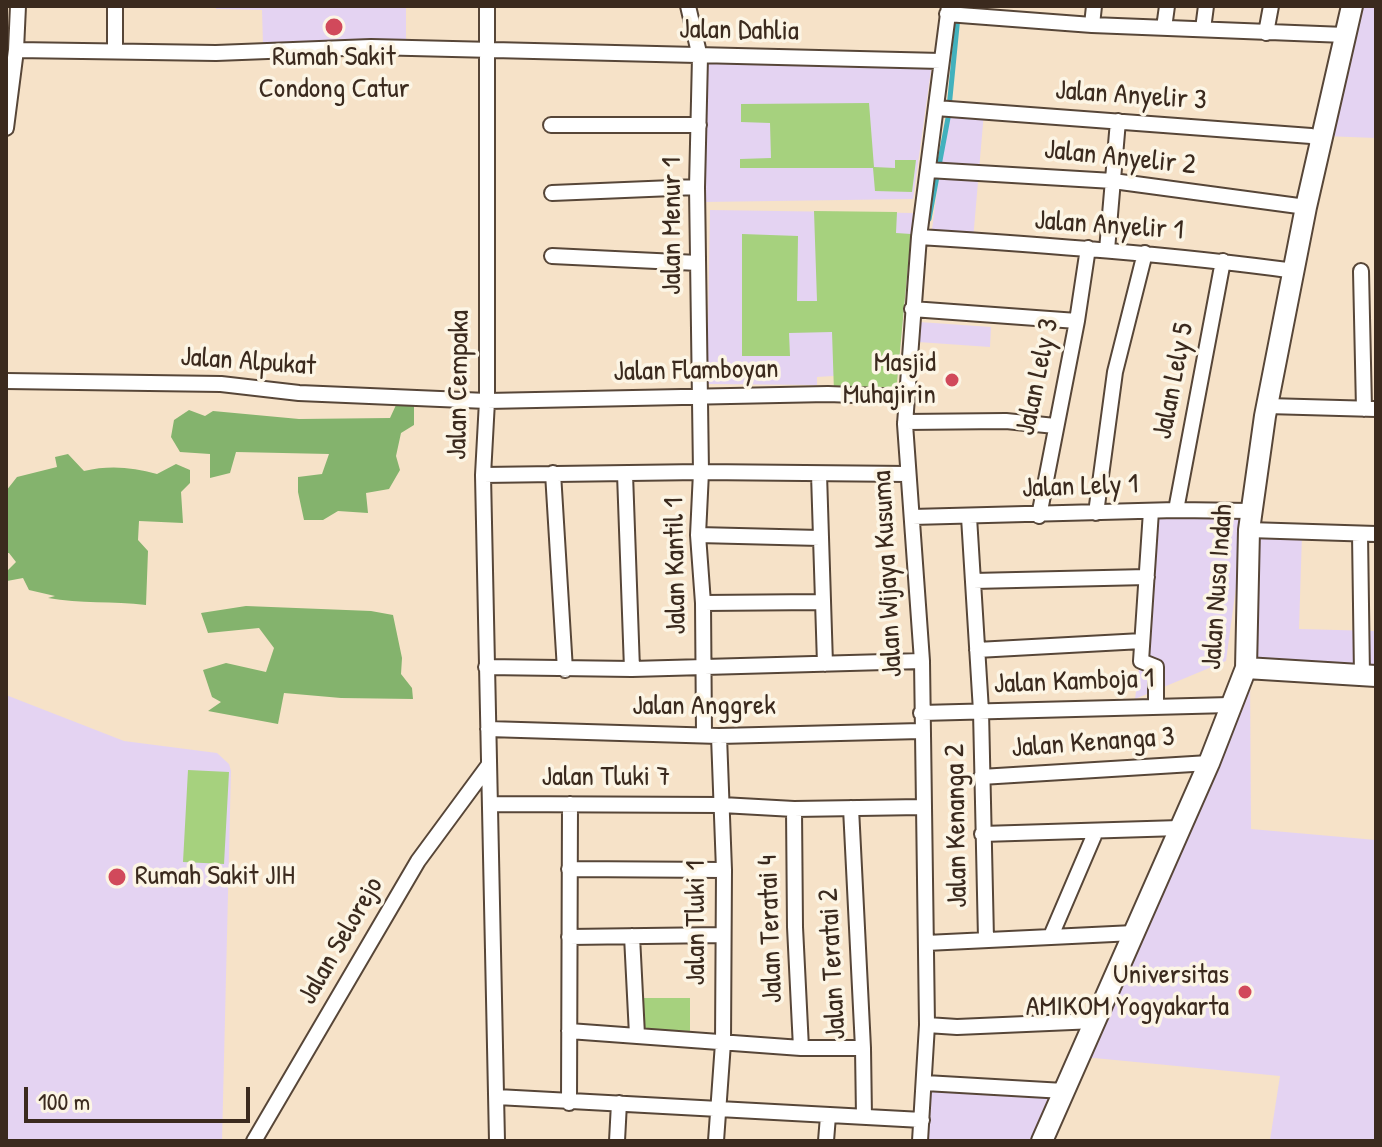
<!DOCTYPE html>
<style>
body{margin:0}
#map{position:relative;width:1382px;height:1147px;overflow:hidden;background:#f6e2c8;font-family:"Patrick Hand",sans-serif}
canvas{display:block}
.frame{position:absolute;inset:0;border:8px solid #3b2a1e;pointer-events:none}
.scale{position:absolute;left:24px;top:1087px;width:226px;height:36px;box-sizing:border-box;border:4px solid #3b2a1e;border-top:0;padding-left:10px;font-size:24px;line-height:28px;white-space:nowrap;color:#3b2a1e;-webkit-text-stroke:6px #fcf5e5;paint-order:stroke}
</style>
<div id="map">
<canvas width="1382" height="1147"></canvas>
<div class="frame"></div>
<div class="scale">100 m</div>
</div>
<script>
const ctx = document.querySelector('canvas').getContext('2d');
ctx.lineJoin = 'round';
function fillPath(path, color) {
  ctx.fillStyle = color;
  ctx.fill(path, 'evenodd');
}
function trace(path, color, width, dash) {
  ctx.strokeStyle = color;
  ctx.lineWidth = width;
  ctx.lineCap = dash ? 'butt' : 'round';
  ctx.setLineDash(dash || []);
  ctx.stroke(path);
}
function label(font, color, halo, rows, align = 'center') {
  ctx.font = font + ' "Patrick Hand",sans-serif';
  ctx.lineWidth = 7;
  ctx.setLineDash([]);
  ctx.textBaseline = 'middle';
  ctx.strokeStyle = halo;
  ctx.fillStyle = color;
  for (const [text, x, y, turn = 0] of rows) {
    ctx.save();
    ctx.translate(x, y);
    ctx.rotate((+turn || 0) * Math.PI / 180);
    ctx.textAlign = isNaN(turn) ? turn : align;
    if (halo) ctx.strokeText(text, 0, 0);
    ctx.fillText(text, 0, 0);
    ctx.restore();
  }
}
const built = new Path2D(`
 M 216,6 L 406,7 L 406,46 L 263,45 L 262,10 L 216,9 Z
 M 1350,6 L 1376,6 L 1376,138 L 1324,136 Z
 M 704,60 L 932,63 L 913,199 L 702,202 Z
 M 948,109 L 984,112 L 973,240 L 931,237 Z
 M 710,210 L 913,213 L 896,393 L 833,376 L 817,377 L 817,385 L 707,384 Z
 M 919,322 L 991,327 L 990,347 L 918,342 Z
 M 1161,502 L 1246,513 L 1226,661 L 1135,699 Z
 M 1250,533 L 1302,534 L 1299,629 L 1376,631 L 1376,675 L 1250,671 L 1251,829 L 1376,840 L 1376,1141 L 1270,1140 L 1280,1076 L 1084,1057 L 1247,670 Z
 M 6,695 L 124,741 L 217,753 L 229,764 L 231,771 L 222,1141 L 6,1141 Z
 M 929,1086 L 1064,1091 L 1042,1141 L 924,1141 Z`);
const green = new Path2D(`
 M 869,103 L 874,167 L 895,168 L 895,160 L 916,160 L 912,192 L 875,191 L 873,168 L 740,168 L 740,159 L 771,158 L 770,123 L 741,122 L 741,104 Z
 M 814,211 L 897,212 L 896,233 L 911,234 L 896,393 L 834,392 L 832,332 L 789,333 L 790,356 L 742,356 L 742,234 L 798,236 L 797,301 L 817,301 Z
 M 188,770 L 229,772 L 224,864 L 183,862 Z
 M 639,998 L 690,998 L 690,1031 L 639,1030 Z`);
const forest = new Path2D(`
 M 396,405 L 414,405 L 414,425 L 401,433 L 396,456 L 400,470 L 389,489 L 366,493 L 368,513 L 338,511 L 323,520 L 304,520 L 298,492 L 298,477 L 322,474 L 329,454 L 236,452 L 230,473 L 210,478 L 210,454 L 180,452 L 171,437 L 174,420 L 189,410 L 205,416 L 213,411 L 299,419 L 390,418 Z
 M 68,454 L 84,471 C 109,465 132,467 157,474 L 176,464 L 190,470 L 190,483 L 181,492 L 183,523 L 139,521 L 138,540 L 148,551 L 146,605 C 113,601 80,604 48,598 L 55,596 L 29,590 L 23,578 L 7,581 L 6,588 L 6,572 L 16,562 L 9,553 L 6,553 L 6,491 L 17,477 L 57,467 L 55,457 Z
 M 246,606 L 371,611 L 393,615 L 402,658 L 401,674 L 412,688 L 413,699 L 341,698 L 284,693 L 278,724 L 208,711 L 221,702 L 212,697 L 203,670 L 226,663 L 266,672 L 274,648 L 259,628 L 208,633 L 201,613 Z`);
const stream = new Path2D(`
 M 929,219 L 948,118 L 959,6`);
const street = new Path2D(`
 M 487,6 L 487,401 L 483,475 L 497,1141
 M 688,6 L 700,57 L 697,187 L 701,472 L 698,535 L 703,603 L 704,735
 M 947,14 L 1092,25 L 1345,35
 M 1092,25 L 1094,6
 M 1164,28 L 1167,6
 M 1203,29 L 1206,6
 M 1266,33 L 1271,6
 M 115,49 L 115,6
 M 16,50 L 216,53 L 371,47 L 941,61
 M 936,108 L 1311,136 L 1321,141
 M 551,125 L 699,125
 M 6,128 L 16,50 L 18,6
 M 928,170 L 1113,181 L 1306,207
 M 552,193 L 697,187
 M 919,237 C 1044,245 1170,254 1295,271
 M 1107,250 L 1118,121
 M 552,256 L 698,263
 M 1361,271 L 1364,409
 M 912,309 L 1077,321
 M 6,381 L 221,384 L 299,393 L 487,401 L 828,394 L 906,397
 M 1267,406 L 1376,409
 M 905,422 L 1006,421 L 1055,426
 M 553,473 L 565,670
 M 625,474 L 632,669
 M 819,474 L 825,664
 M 483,475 L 701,472 L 908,474
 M 1176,510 L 1223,261
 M 1151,511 L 1141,661 L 1156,667 L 1156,706
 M 1096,513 L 1115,372 L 1145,253
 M 1039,516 L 1077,321 L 1088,248
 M 912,517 L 1176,510 L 1251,511
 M 969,517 L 981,711 L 986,939
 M 1249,530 L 1376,534
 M 1360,534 L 1362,676
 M 698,535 L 820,538
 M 973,581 L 1147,577
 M 703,603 L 821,602
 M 977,650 L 1142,641
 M 486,667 L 632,669 L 922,661
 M 921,713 L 1230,705
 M 488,729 L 719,736 L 921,731
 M 981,777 L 1209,763
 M 490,804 L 722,805 L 794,809 L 922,807
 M 851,808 L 863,1048 L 864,1117
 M 794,809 L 795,927 L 801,1048
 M 982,834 L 1180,828
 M 569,869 L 724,870
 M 632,936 L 637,1035
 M 1051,936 L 1096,831
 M 569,937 L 722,935
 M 926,943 L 1134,933
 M 927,1025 L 957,1027 L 1095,1021
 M 569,1031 L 801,1048 L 863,1048
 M 925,1083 L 1064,1091
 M 497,1097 L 922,1120
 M 569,1103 L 570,804
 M 254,1141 L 418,861 L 488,766
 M 617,1141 L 619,1103
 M 716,1141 L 723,1043 L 724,870 L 719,736
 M 826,1141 L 828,1116
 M 920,1141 L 927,1025 L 922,661 L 905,424 L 919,237 L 949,6`);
const secondary = new Path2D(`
 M 1246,668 L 1376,676
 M 1042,1141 L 1209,763 L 1246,668 L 1249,530 L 1265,416 L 1306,207 L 1352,6`);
const markers = [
 [334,27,10,"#d1495b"],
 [952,380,8,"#d1495b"],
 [117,877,10,"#d1495b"],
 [1245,992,8,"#d1495b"]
];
const streetNames = [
 ["Jalan Dahlia",739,31,1],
 ["Jalan Anyelir 3",1131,96,4],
 ["Jalan Anyelir 2",1120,158,6],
 ["Jalan Menur 1",673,226,-90],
 ["Jalan Anyelir 1",1109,226,4],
 ["Jalan Alpukat",248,362,4],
 ["Jalan Flamboyan",696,371,-1],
 ["Jalan Lely 3",1038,377,-78],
 ["Jalan Lely 5",1174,381,-79],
 ["Jalan Cempaka",459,385,-89],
 ["Jalan Lely 1",1080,487,-2],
 ["Jalan Kantil 1",676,566,-91],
 ["Jalan Wijaya Kusuma",888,574,-93],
 ["Jalan Nusa Indah",1218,587,-86],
 ["Jalan Kamboja 1",1074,682,-2],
 ["Jalan Anggrek",704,707],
 ["Jalan Kenanga 3",1093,743,-4],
 ["Jalan Tluki 7",606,778],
 ["Jalan Kenanga 2",957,826,-91],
 ["Jalan Tluki 1",697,923,-90],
 ["Jalan Teratai 4",771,929,-92],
 ["Jalan Selorejo",341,941,-60],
 ["Jalan Teratai 2",833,964,-93]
];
const poiNames = [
 ["Rumah Sakit",334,58,"center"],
 ["Condong Catur",334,90,"center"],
 ["Masjid",936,364],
 ["Muhajirin",936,396],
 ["Rumah Sakit JIH",135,877,"left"],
 ["Universitas",1229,976],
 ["AMIKOM Yogyakarta",1229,1008]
];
fillPath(built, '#e4d3f2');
fillPath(green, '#a6d17e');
fillPath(forest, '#84b36d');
trace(stream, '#42b1bd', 5);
trace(street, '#574638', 18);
trace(secondary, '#574638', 24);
trace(street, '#fff', 14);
trace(secondary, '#fff', 20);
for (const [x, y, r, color] of markers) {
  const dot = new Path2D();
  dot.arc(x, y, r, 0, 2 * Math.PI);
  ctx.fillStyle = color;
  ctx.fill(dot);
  trace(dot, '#fcf5e5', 3);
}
label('28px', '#3b2a1e', '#fcf5e5', streetNames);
label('28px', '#3b2a1e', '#fcf5e5', poiNames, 'right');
</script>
